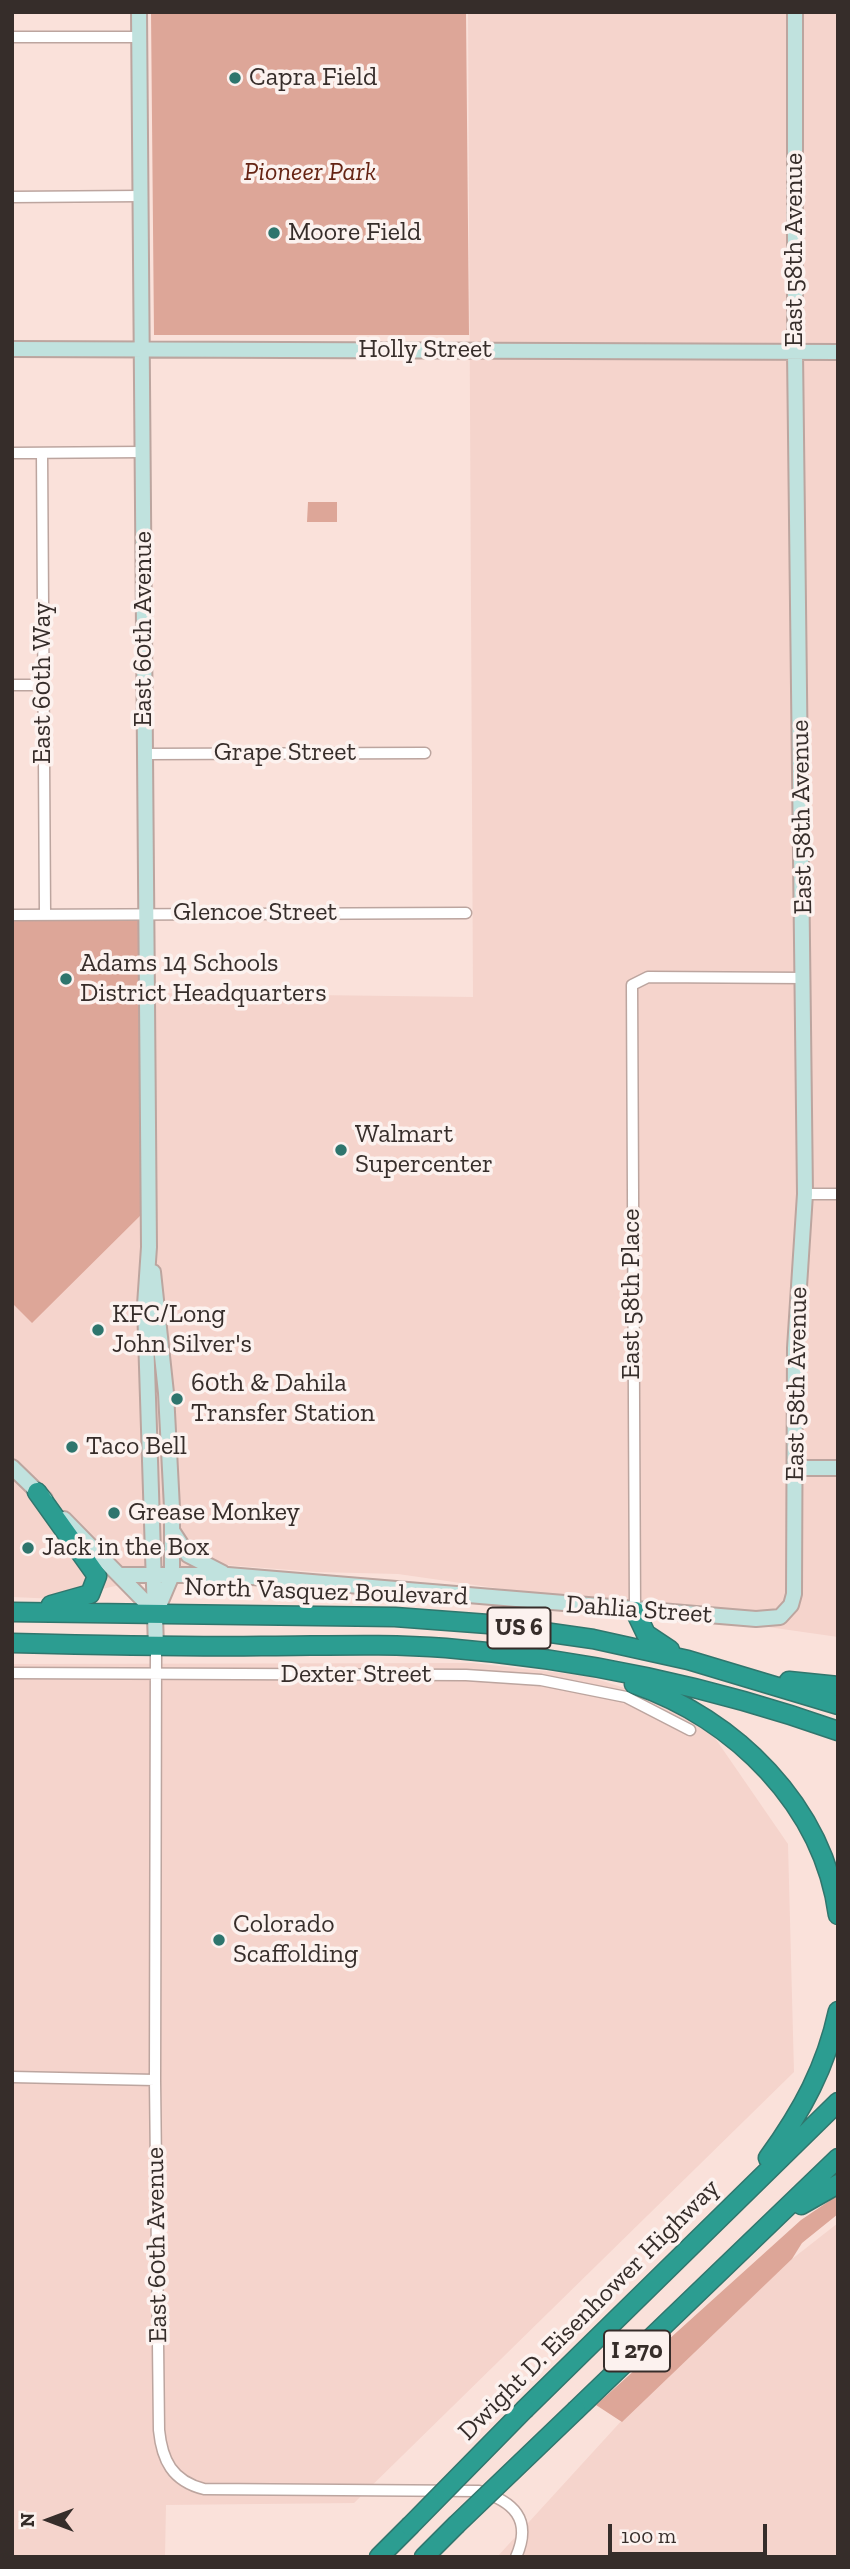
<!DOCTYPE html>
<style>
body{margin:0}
#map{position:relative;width:850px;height:2569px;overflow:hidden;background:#fae1da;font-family:"Zilla Slab",serif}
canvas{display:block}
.frame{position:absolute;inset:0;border:14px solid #362d2a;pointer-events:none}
.north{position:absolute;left:14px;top:2485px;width:70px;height:70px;-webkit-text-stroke:5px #fcf2ef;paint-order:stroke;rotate:270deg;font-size:19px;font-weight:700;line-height:28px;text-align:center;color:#362d2a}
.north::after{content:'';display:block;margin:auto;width:24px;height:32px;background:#362d2a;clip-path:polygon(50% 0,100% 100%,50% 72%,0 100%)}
.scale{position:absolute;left:608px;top:2524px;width:159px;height:32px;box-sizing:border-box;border:4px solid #362d2a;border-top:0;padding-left:9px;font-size:21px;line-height:24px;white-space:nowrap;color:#362d2a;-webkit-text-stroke:5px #fcf2ef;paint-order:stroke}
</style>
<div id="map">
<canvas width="850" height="2569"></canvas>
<div class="frame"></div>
<div class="north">N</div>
<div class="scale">100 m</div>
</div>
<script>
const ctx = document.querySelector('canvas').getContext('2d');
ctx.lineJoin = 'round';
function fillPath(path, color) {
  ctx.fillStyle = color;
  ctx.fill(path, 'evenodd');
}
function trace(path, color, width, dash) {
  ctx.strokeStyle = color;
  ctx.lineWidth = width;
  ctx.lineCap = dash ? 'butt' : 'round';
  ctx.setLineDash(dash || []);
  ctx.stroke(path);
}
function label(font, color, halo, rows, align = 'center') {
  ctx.font = font + ' "Zilla Slab",serif';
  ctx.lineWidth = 7;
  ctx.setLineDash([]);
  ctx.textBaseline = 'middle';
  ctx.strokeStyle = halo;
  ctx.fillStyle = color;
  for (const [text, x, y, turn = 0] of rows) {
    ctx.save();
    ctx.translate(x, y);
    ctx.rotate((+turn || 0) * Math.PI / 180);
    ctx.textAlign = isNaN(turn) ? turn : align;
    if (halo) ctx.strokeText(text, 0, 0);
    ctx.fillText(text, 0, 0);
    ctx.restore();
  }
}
const built = new Path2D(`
 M 468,12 L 838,12 L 838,1637 L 398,1574 L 317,1572 L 212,1564 L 58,1599 L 12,1597 L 12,1303 L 32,1322 L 151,993 L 473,997 Z
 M 473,1663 L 587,1676 L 659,1699 L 715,1738 L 788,1844 L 794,2072 L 354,2503 L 166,2505 L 165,2557 L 12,2557 L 12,1664 Z
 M 838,2223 L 838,2557 L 497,2557 L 624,2418 L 792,2259 Z`);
const green = new Path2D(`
 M 151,12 L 466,12 L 469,335 L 154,335 Z
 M 308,502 L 337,502 L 337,522 L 307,522 Z
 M 147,913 L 149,1207 L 32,1323 L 12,1303 L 12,915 Z
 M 838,2195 L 838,2214 L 802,2243 L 792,2259 L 622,2422 L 596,2405 L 801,2220 Z`);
const street = new Path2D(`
 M 12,37 L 139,37
 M 12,197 L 141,196
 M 12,453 L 143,452
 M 42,453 L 45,913
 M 12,685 L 43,685
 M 145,754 L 425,753
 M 12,915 L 466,913
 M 805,1194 L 838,1194
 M 635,1611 L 632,985 L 648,977 L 804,978
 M 156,1647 L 155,2080 L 159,2430 C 162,2460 172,2481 204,2489 L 479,2491 C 513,2501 533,2519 516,2557
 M 12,1673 L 466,1675 L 541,1680 L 626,1697 L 690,1730
 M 12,2077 L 155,2080`);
const secondary = new Path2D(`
 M 139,12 L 149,1247 L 145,1305 L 156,1647
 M 12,349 L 838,352
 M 153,1272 L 166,1393 L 172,1508 L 172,1575 L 158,1608
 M 12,1467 L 45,1499
 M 795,1468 L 838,1468
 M 64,1519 L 156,1613
 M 173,1532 L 188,1555 L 223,1573
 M 120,1575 L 228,1575 L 756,1619 L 780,1617 L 791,1605 L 794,1594 L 795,1348 L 805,1194 L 795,352 L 795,12`);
const highway = new Path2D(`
 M 37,1492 L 97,1576 L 90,1594 L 51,1605
 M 635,1611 L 646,1634 L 670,1650
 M 12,1612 L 395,1617 L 488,1624 L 593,1639 L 688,1660 L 838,1705
 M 12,1643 C 95,1645 178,1647 261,1646 C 322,1646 384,1643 446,1648 C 580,1659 711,1686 838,1731
 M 789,1681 L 838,1686
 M 634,1684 C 735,1719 823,1805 838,1915
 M 768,2158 C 802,2111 826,2067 838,2011
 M 801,2205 L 838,2184
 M 525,2409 L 838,2102
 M 576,2410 L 838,2158
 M 379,2557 L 410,2526
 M 424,2557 L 456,2525`);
const highwayBridge = new Path2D(`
 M 456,2525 L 576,2410
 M 410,2526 L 525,2409`);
const markers = [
 [235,78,7,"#2e756d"],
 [274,233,7,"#2e756d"],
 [66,979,7,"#2e756d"],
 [341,1150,7,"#2e756d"],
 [98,1330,7,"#2e756d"],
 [177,1399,7,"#2e756d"],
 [72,1447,7,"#2e756d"],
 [114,1513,7,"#2e756d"],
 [28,1548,7,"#2e756d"],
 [219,1940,7,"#2e756d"]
];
const shields = [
 [519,1628,63],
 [637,2351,66]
];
const shieldNames = [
 ["US 6",519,1628],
 ["I 270",637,2351]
];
const poiNames = [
 ["Capra Field",249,78],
 ["Moore Field",288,233],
 ["Adams 14 Schools",80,964],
 ["District Headquarters",80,994],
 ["Walmart",355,1135],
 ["Supercenter",355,1165],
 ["KFC/Long",112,1315],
 ["John Silver's",112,1345],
 ["60th & Dahila",191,1384],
 ["Transfer Station",191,1414],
 ["Taco Bell",86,1447],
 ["Grease Monkey",128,1513],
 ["Jack in the Box",42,1548],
 ["Colorado",233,1925],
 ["Scaffolding",233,1955]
];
const parkNames = [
 ["Pioneer Park",310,173]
];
const streetNames = [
 ["East 58th Avenue",795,250,-90],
 ["Holly Street",425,350],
 ["East 60th Avenue",144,629,-90],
 ["East 60th Way",43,683,-90],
 ["Grape Street",285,753],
 ["East 58th Avenue",802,817,-91],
 ["Glencoe Street",255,913],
 ["East 58th Place",632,1294,-90],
 ["East 58th Avenue",797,1384,-89],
 ["North Vasquez Boulevard",326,1592,2],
 ["Dahlia Street",639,1610,4],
 ["Dexter Street",356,1675],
 ["East 60th Avenue",157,2245,-91],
 ["Dwight D. Eisenhower Highway",589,2310,-45]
];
fillPath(built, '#f5d4cc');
fillPath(green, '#dda698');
trace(street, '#bca59f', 13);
trace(secondary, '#bca59f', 18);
trace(highway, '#30766d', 21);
trace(street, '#fff', 10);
trace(secondary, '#c0e2de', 14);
trace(highway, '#2c9d91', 18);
trace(highwayBridge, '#30766d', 21, []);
trace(highwayBridge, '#2c9d91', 18);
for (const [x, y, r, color] of markers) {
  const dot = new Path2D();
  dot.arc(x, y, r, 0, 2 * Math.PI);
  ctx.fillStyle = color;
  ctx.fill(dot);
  trace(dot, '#fcf2ef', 2.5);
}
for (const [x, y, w] of shields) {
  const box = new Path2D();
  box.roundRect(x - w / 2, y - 20.5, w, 41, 5);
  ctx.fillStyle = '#fcf2ef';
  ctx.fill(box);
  trace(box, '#362d2a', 2);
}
label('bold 24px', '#362d2a', null, shieldNames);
label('26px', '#362d2a', '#fcf2ef', poiNames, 'left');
label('italic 26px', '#652313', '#fcf2ef', parkNames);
label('26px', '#362d2a', '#fcf2ef', streetNames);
</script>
